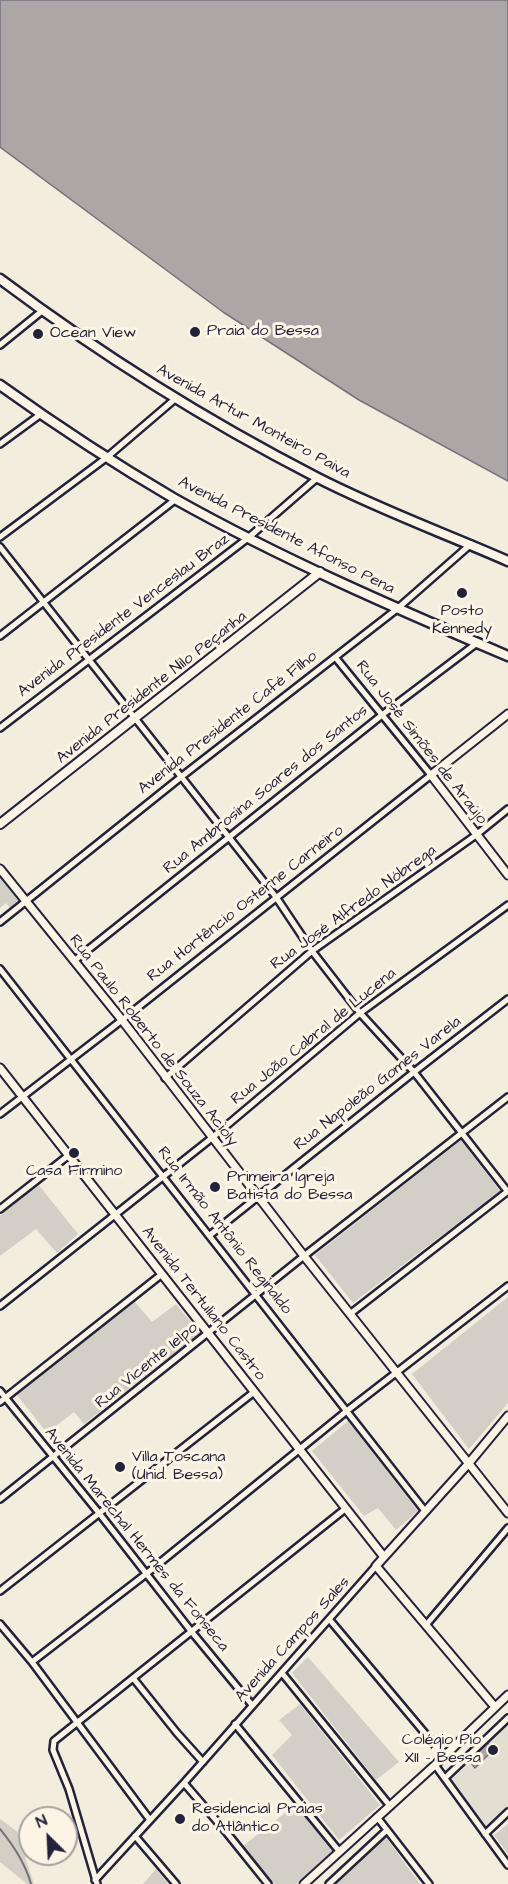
<!DOCTYPE html>
<meta charset="utf-8">
<style>
body{margin:0}
#map{position:relative;width:508px;height:1884px;overflow:hidden;background:#f3edde;font-family:"Architects Daughter",sans-serif}
canvas{display:block}
.north{position:absolute;left:18px;top:1806px;width:60px;height:60px;box-sizing:border-box;background:#fcf5e5;border:2px solid #a5a1a1;border-radius:50%;rotate:336deg;font-size:16px;font-weight:700;line-height:24px;text-align:center;color:#22223b}
.north::after{content:'';display:block;margin:auto;width:21px;height:27px;background:#22223b;clip-path:polygon(50% 0,100% 100%,50% 72%,0 100%)}
</style>
<div id="map">
<canvas width="508" height="1884"></canvas>
<div class="north">N</div>
</div>
<script>
const ctx = document.querySelector('canvas').getContext('2d');
ctx.lineJoin = 'round';
function fillPath(path, color) {
  ctx.fillStyle = color;
  ctx.fill(path, 'evenodd');
}
function trace(path, color, width, dash) {
  ctx.strokeStyle = color;
  ctx.lineWidth = width;
  ctx.lineCap = dash ? 'butt' : 'round';
  ctx.setLineDash(dash || []);
  ctx.stroke(path);
}
function label(font, color, halo, rows, align = 'center') {
  ctx.font = font + ' "Architects Daughter",sans-serif';
  ctx.lineWidth = 6;
  ctx.setLineDash([]);
  ctx.textBaseline = 'middle';
  ctx.strokeStyle = halo;
  ctx.fillStyle = color;
  for (const [text, x, y, turn = 0] of rows) {
    ctx.save();
    ctx.translate(x, y);
    ctx.rotate((+turn || 0) * Math.PI / 180);
    ctx.textAlign = isNaN(turn) ? turn : align;
    if (halo) ctx.strokeText(text, 0, 0);
    ctx.fillText(text, 0, 0);
    ctx.restore();
  }
}
const built = new Path2D(`
 M 508,1722 L 508,1807 L 486,1827 L 449,1778 Z`);
const green = new Path2D(`
 M 0,872 L 20,899 L 10,908 L 6,903 L 0,908 Z
 M 461,1140 L 500,1191 L 353,1303 L 315,1255 Z
 M 38,1184 L 78,1234 L 57,1253 L 36,1229 L 0,1256 L 0,1216 Z
 M 508,1297 L 508,1403 L 469,1449 L 412,1374 Z
 M 135,1302 L 152,1322 L 176,1304 L 200,1333 L 84,1424 L 74,1412 L 47,1433 L 17,1395 Z
 M 348,1421 L 418,1511 L 396,1530 L 378,1508 L 364,1516 L 312,1451 Z
 M 308,1657 L 399,1762 L 376,1780 L 292,1673 Z
 M 300,1704 L 380,1805 L 339,1840 L 272,1755 L 292,1735 L 279,1720 Z
 M 295,1805 L 334,1853 L 296,1884 L 274,1884 L 243,1846 Z
 M 0,1819 L 30,1841 L 30,1854 L 41,1854 L 25,1857 L 34,1884 L 27,1884 L 0,1862 Z
 M 508,1824 L 508,1854 L 494,1835 Z
 M 385,1836 L 420,1884 L 333,1884 Z
 M 156,1869 L 168,1884 L 143,1884 Z`);
const water = new Path2D(`
 M 0,0 L 508,0 L 508,481 L 359,400 L 223,312 L 0,147 Z
 M 487,1742 L 493,1750 L 475,1768 L 468,1759 Z`);
const stream = new Path2D(`
 M 0,1829 C 14,1846 25,1863 31,1884`);
const minor = new Path2D(`
 M 0,345 L 42,311
 M 0,444 L 41,414
 M 0,537 L 106,458 L 175,399
 M 0,547 L 276,897 L 312,951 L 360,1013 L 414,1072 L 508,1192
 M 0,636 L 176,499
 M 0,728 L 248,538 L 317,478
 M 0,922 L 181,777 L 397,609 L 471,544
 M 74,961 L 382,715 L 477,643
 M 0,969 L 425,1511
 M 165,1078 L 312,951 L 476,835 L 508,809
 M 0,1114 L 122,1020 L 431,775 L 335,657
 M 0,1209 L 69,1155
 M 210,1235 L 414,1072 L 508,999
 M 0,1306 L 213,1137 L 360,1013 L 508,905
 M 350,1314 L 508,1191
 M 0,1391 L 99,1513 L 191,1631 L 252,1705
 M 0,1402 L 162,1274
 M 0,1499 L 304,1256 L 508,1097
 M 0,1591 L 254,1392
 M 329,1619 L 444,1756
 M 0,1624 L 32,1662 L 150,1820
 M 426,1625 L 508,1528
 M 32,1662 L 146,1574 L 348,1410 L 508,1286
 M 282,1673 L 390,1806
 M 133,1678 L 177,1733 L 203,1762
 M 235,1724 L 339,1851
 M 435,1765 L 508,1865
 M 445,1778 L 508,1718
 M 184,1783 L 227,1833 L 268,1884
 M 377,1817 L 429,1884
 M 485,1834 L 508,1812
 M 135,1836 L 176,1884
 M 95,1880 L 184,1783 L 376,1566
 M 97,1884 L 69,1789 L 53,1750 L 54,1741 L 345,1509
 M 329,1884 L 387,1830`);
const tertiary = new Path2D(`
 M 508,714 L 431,775 L 508,875
 M 0,869 L 122,1020 L 304,1256 L 508,1513
 M 0,1068 L 384,1557
 M 495,1707 L 376,1566 L 469,1463 L 508,1416
 M 304,1884 L 435,1765 L 508,1695`);
const secondary = new Path2D(`
 M 0,824 L 320,572`);
const primary = new Path2D(`
 M 0,279 C 100,354 205,420 316,477 C 378,509 444,533 508,561
 M 0,385 C 57,426 115,464 175,499 C 282,559 395,608 508,656`);
const markers = [
 [195,332,6,"#22223b"],
 [38,334,6,"#22223b"],
 [462,593,6,"#22223b"],
 [74,1153,6,"#22223b"],
 [215,1187,6,"#22223b"],
 [120,1467,6,"#22223b"],
 [493,1750,6,"#22223b"],
 [180,1819,6,"#22223b"]
];
const poiNames = [
 ["Praia do Bessa",207,332],
 ["Ocean View",50,334],
 ["Posto",462,612,"center"],
 ["Kennedy",462,630,"center"],
 ["Casa Firmino",74,1172,"center"],
 ["Primeira Igreja",227,1178],
 ["Batista do Bessa",227,1196],
 ["Villa Toscana",132,1458],
 ["(Unid. Bessa)",132,1476],
 ["Colégio Pio",481,1741,"right"],
 ["XII - Bessa",481,1759,"right"],
 ["Residencial Praias",192,1810],
 ["do Atlântico",192,1828]
];
const streetNames = [
 ["Avenida Artur Monteiro Paiva",253,422,29],
 ["Avenida Presidente Afonso Pena",286,536,27],
 ["Avenida Presidente Venceslau Braz",124,616,-37],
 ["Avenida Presidente Nilo Peçanha",152,688,-38],
 ["Avenida Presidente Café Filho",228,723,-38],
 ["Rua José Simões de Araújo",421,743,52],
 ["Rua Ambrosina Soares dos Santos",266,790,-39],
 ["Rua Hortêncio Osterne Carneiro",246,904,-38],
 ["Rua José Alfredo Nóbrega",354,908,-36],
 ["Rua João Cabral de Lucena",314,1037,-39],
 ["Rua Paulo Roberto de Souza Acioly",153,1041,52],
 ["Rua Napoleão Gomes Varela",378,1084,-38],
 ["Rua Irmão Antônio Reginaldo",224,1231,52],
 ["Avenida Tertuliano Castro",203,1304,52],
 ["Rua Vicente Ielpo",147,1366,-39],
 ["Avenida Marechal Hermes da Fonseca",136,1540,51],
 ["Avenida Campos Sales",293,1640,-48]
];
fillPath(built, '#e3ded2');
fillPath(green, '#d4cfc6');
fillPath(water, '#aca7a6');
trace(water, '#75727b', 1.5);
trace(stream, '#75727b', 2);
trace(minor, '#22223b', 10);
trace(tertiary, '#22223b', 11);
trace(secondary, '#22223b', 12);
trace(primary, '#22223b', 13);
trace(minor, '#fcf5e5', 5);
trace(tertiary, '#fcf5e5', 7);
trace(secondary, '#fcf5e5', 8);
trace(primary, '#fcf5e5', 8);
for (const [x, y, r, color] of markers) {
  const dot = new Path2D();
  dot.arc(x, y, r, 0, 2 * Math.PI);
  ctx.fillStyle = color;
  ctx.fill(dot);
  trace(dot, '#fcf5e5', 2);
}
label('16px', '#22223b', '#fcf5e5', poiNames, 'left');
label('16px', '#22223b', '#fcf5e5', streetNames);
</script>
